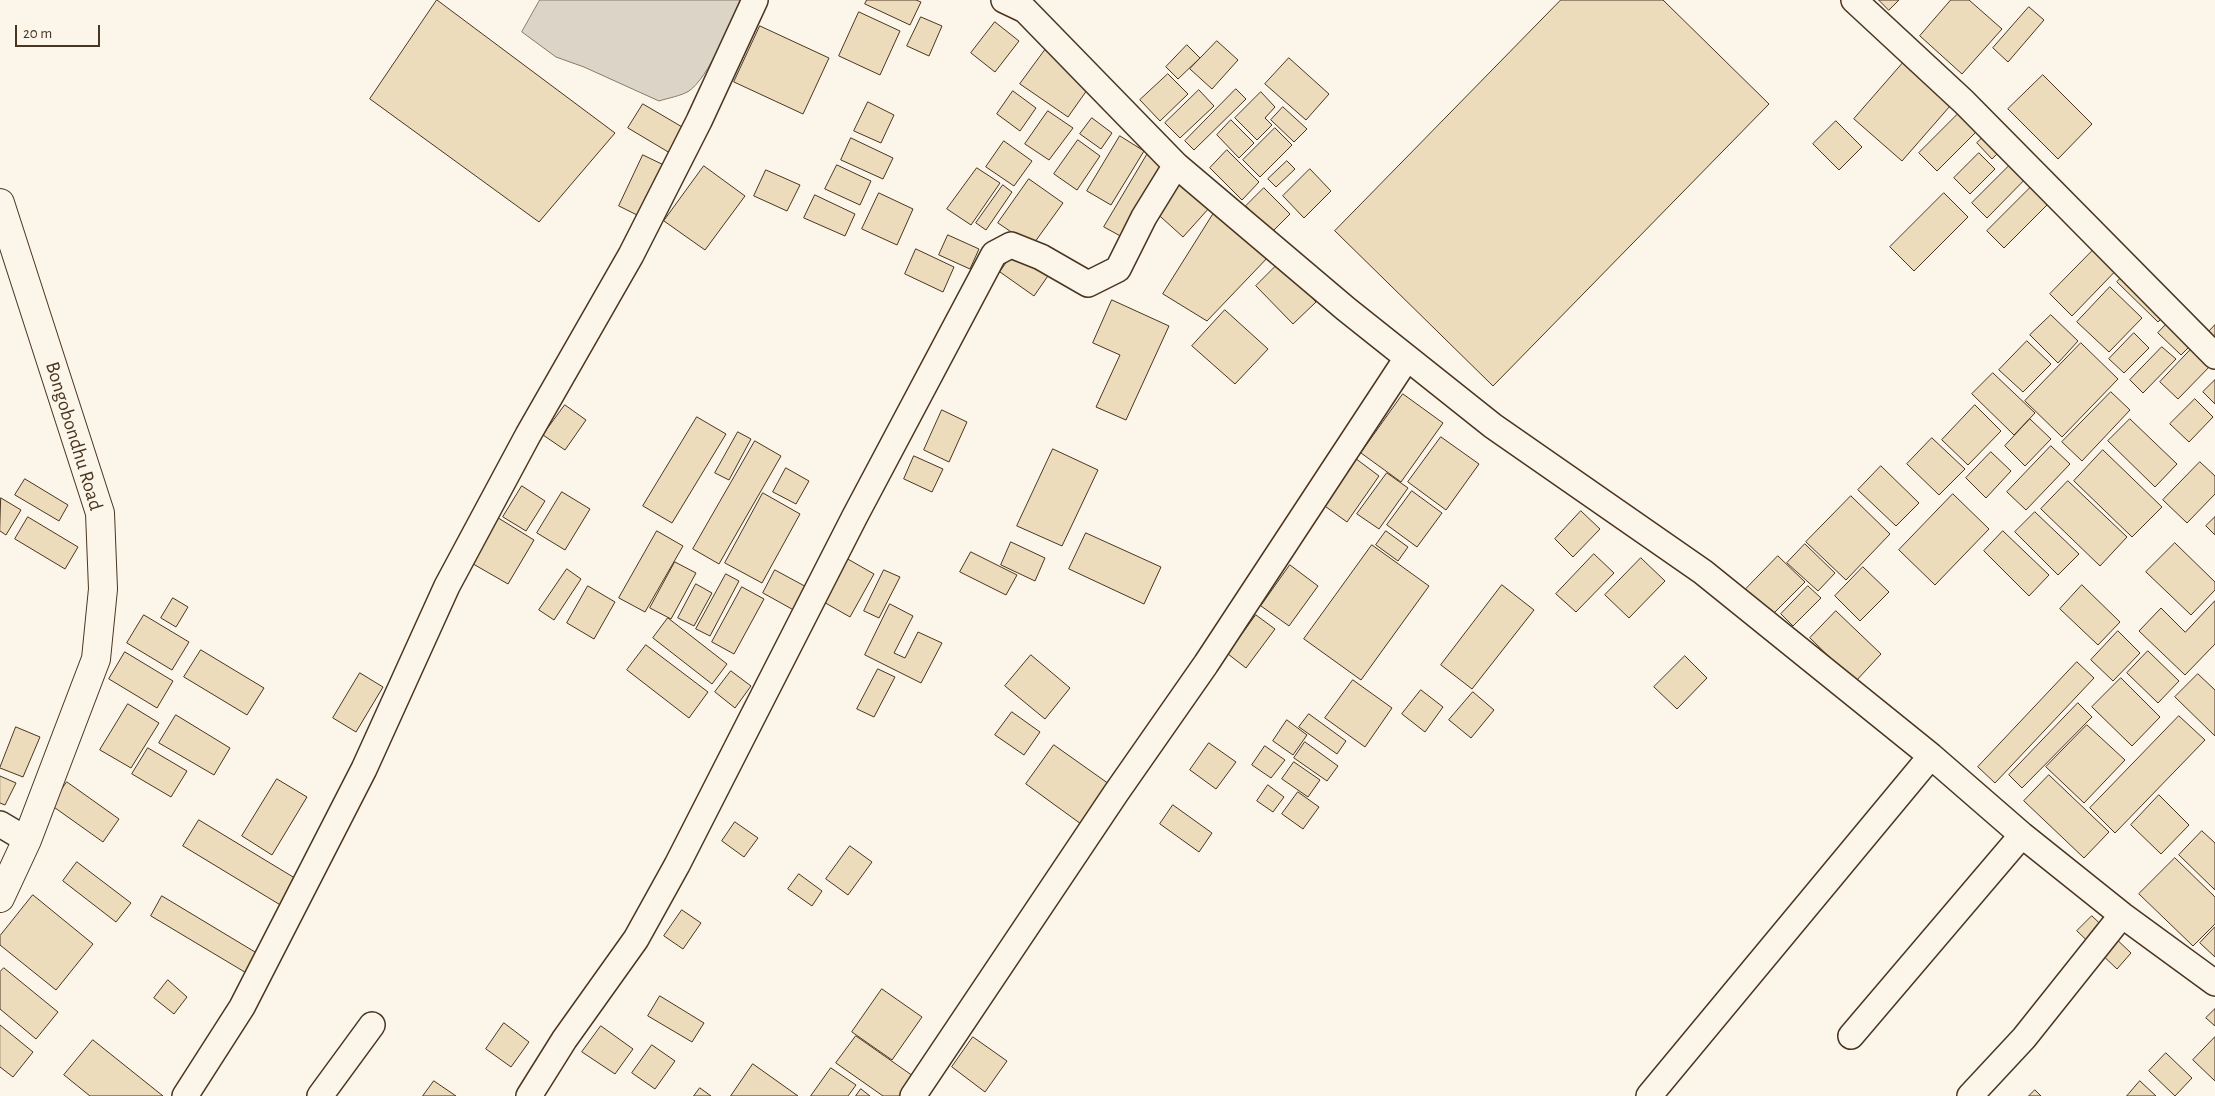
<!DOCTYPE html>
<style>
body{margin:0}
#map{position:relative;width:2215px;height:1096px;overflow:hidden;background:#fbf6e9;font-family:"Alegreya Sans",sans-serif}
canvas{display:block}
.scale{position:absolute;left:15px;top:25px;width:85px;height:22px;box-sizing:border-box;border:2px solid #4a3520;border-top:0;padding-left:6px;font-size:15px;line-height:18px;white-space:nowrap;color:#4a3520;-webkit-text-stroke:4px #fbf6e9;paint-order:stroke}
</style>
<div id="map">
<canvas width="2215" height="1096"></canvas>
<div class="scale">20 m</div>
</div>
<script>
const ctx = document.querySelector('canvas').getContext('2d');
ctx.lineJoin = 'round';
function fillPath(path, color) {
  ctx.fillStyle = color;
  ctx.fill(path, 'evenodd');
}
function trace(path, color, width, dash) {
  ctx.strokeStyle = color;
  ctx.lineWidth = width;
  ctx.lineCap = dash ? 'butt' : 'round';
  ctx.setLineDash(dash || []);
  ctx.stroke(path);
}
function label(font, color, halo, rows, align = 'center') {
  ctx.font = font + ' "Alegreya Sans",sans-serif';
  ctx.lineWidth = 4;
  ctx.setLineDash([]);
  ctx.textBaseline = 'middle';
  ctx.strokeStyle = halo;
  ctx.fillStyle = color;
  for (const [text, x, y, turn = 0] of rows) {
    ctx.save();
    ctx.translate(x, y);
    ctx.rotate((+turn || 0) * Math.PI / 180);
    ctx.textAlign = isNaN(turn) ? turn : align;
    if (halo) ctx.strokeText(text, 0, 0);
    ctx.fillText(text, 0, 0);
    ctx.restore();
  }
}
const water = new Path2D(`
 M 540,0 L 740,0 C 732,22 708,78 689,91 C 681,96 668,98 659,101 L 584,67 L 556,57 L 522,32 Z`);
const building = new Path2D(`
 M 437,0 L 615,133 L 539,222 L 370,99 Z
 M 867,0 L 916,0 L 921,2 L 910,25 L 865,4 Z
 M 1561,0 L 1663,0 L 1769,104 L 1493,386 L 1335,231 Z
 M 1879,0 L 1899,0 L 1889,10 Z
 M 1951,0 L 1969,0 L 2002,29 L 1962,74 L 1920,36 Z
 M 2029,7 L 2044,20 L 2008,62 L 1993,48 Z
 M 859,12 L 900,31 L 880,75 L 839,56 Z
 M 921,17 L 942,26 L 929,56 L 907,46 Z
 M 995,22 L 1019,41 L 995,72 L 971,53 Z
 M 760,26 L 829,58 L 803,114 L 734,82 Z
 M 1217,41 L 1238,60 L 1212,89 L 1190,69 Z
 M 1187,45 L 1200,58 L 1178,79 L 1166,67 Z
 M 1045,50 L 1092,83 L 1068,117 L 1020,84 Z
 M 1909,56 L 1957,98 L 1902,161 L 1854,119 Z
 M 1289,58 L 1329,94 L 1306,120 L 1265,84 Z
 M 1168,74 L 1188,94 L 1160,121 L 1140,100 Z
 M 2043,75 L 2092,124 L 2058,159 L 2008,109 Z
 M 1236,89 L 1246,99 L 1194,150 L 1185,141 Z
 M 1199,90 L 1214,106 L 1180,138 L 1165,123 Z
 M 1013,91 L 1036,108 L 1020,131 L 997,114 Z
 M 1261,92 L 1275,107 L 1265,118 L 1272,125 L 1257,140 L 1235,118 Z
 M 1974,98 L 1992,116 L 1937,171 L 1919,153 Z
 M 868,102 L 894,115 L 881,143 L 854,131 Z
 M 643,104 L 689,131 L 675,156 L 628,128 Z
 M 1283,107 L 1307,129 L 1294,142 L 1271,120 Z
 M 1048,111 L 1073,128 L 1049,160 L 1025,144 Z
 M 1092,118 L 1112,133 L 1101,149 L 1080,134 Z
 M 1231,120 L 1254,143 L 1239,158 L 1217,135 Z
 M 1836,121 L 1862,147 L 1839,170 L 1813,144 Z
 M 1999,122 L 2014,137 L 1992,159 L 1977,143 Z
 M 1275,128 L 1292,145 L 1260,177 L 1243,160 Z
 M 1120,136 L 1144,151 L 1111,205 L 1087,191 Z
 M 851,138 L 893,158 L 883,179 L 841,160 Z
 M 1078,140 L 1100,156 L 1077,190 L 1054,174 Z
 M 1004,141 L 1032,161 L 1014,186 L 986,167 Z
 M 1227,150 L 1259,182 L 1242,200 L 1210,168 Z
 M 2024,151 L 2039,165 L 1987,218 L 1972,203 Z
 M 1148,153 L 1167,165 L 1124,238 L 1104,227 Z
 M 1979,153 L 1995,169 L 1970,194 L 1954,178 Z
 M 643,155 L 670,168 L 645,219 L 619,206 Z
 M 1287,161 L 1295,169 L 1276,187 L 1268,179 Z
 M 837,165 L 871,181 L 860,205 L 825,189 Z
 M 704,166 L 745,196 L 705,250 L 664,221 Z
 M 977,168 L 1000,183 L 971,225 L 947,209 Z
 M 1310,169 L 1331,191 L 1304,218 L 1283,196 Z
 M 766,170 L 800,185 L 787,211 L 754,196 Z
 M 2046,172 L 2063,189 L 2004,248 L 1987,231 Z
 M 1177,178 L 1210,207 L 1183,237 L 1151,208 Z
 M 1029,179 L 1063,203 L 1032,246 L 998,223 Z
 M 1003,185 L 1012,192 L 986,230 L 976,223 Z
 M 1264,188 L 1290,214 L 1272,232 L 1246,206 Z
 M 879,193 L 913,209 L 897,245 L 862,229 Z
 M 1944,193 L 1968,217 L 1914,271 L 1890,247 Z
 M 815,195 L 855,214 L 845,236 L 804,218 Z
 M 1217,208 L 1271,254 L 1207,321 L 1163,294 Z
 M 948,235 L 979,249 L 970,269 L 939,255 Z
 M 2105,238 L 2127,259 L 2072,316 L 2050,294 Z
 M 916,249 L 954,267 L 943,292 L 905,274 Z
 M 1016,249 L 1050,273 L 1034,296 L 1000,272 Z
 M 1279,263 L 1316,302 L 1293,324 L 1256,286 Z
 M 2135,263 L 2177,303 L 2158,322 L 2117,282 Z
 M 2110,287 L 2142,318 L 2109,352 L 2077,322 Z
 M 1112,300 L 1169,326 L 1126,420 L 1096,407 L 1120,355 L 1093,343 Z
 M 1225,310 L 1268,349 L 1235,384 L 1192,346 Z
 M 2178,312 L 2201,335 L 2181,355 L 2158,333 Z
 M 2051,315 L 2078,341 L 2058,363 L 2030,335 Z
 M 2215,325 L 2215,356 L 2200,341 Z
 M 2134,333 L 2149,348 L 2124,373 L 2109,359 Z
 M 2027,341 L 2051,364 L 2023,392 L 1999,370 Z
 M 2081,343 L 2118,379 L 2062,437 L 2025,401 Z
 M 2196,344 L 2214,362 L 2178,399 L 2160,382 Z
 M 2162,347 L 2176,359 L 2143,393 L 2130,380 Z
 M 1993,373 L 2035,413 L 2014,435 L 1972,394 Z
 M 2215,380 L 2215,404 L 2203,392 Z
 M 2111,392 L 2130,410 L 2082,461 L 2062,442 Z
 M 1403,394 L 1443,423 L 1401,482 L 1361,453 Z
 M 2195,399 L 2213,417 L 2189,442 L 2170,424 Z
 M 565,405 L 586,420 L 565,450 L 543,435 Z
 M 1975,405 L 2001,431 L 1968,465 L 1942,440 Z
 M 942,410 L 967,422 L 949,462 L 924,450 Z
 M 697,417 L 726,434 L 672,523 L 643,506 Z
 M 2030,419 L 2051,439 L 2025,466 L 2005,446 Z
 M 2130,419 L 2177,464 L 2155,487 L 2108,441 Z
 M 738,432 L 751,439 L 729,480 L 715,473 Z
 M 1441,437 L 1479,464 L 1446,510 L 1408,482 Z
 M 1932,438 L 1965,469 L 1939,495 L 1907,464 Z
 M 755,441 L 781,456 L 719,564 L 693,549 Z
 M 2051,446 L 2070,464 L 2026,510 L 2007,492 Z
 M 1053,449 L 1098,470 L 1062,546 L 1017,526 Z
 M 2103,450 L 2162,507 L 2132,537 L 2074,481 Z
 M 1991,452 L 2011,471 L 1986,498 L 1966,478 Z
 M 914,456 L 943,469 L 932,492 L 904,479 Z
 M 1355,458 L 1379,476 L 1347,522 L 1322,504 Z
 M 2200,462 L 2215,476 L 2215,494 L 2187,523 L 2163,500 Z
 M 1881,466 L 1919,503 L 1896,526 L 1858,490 Z
 M 786,468 L 809,481 L 796,504 L 773,492 Z
 M 1387,473 L 1408,488 L 1379,529 L 1357,514 Z
 M 25,479 L 68,505 L 59,521 L 15,495 Z
 M 2068,481 L 2127,537 L 2100,566 L 2041,509 Z
 M 522,486 L 545,501 L 526,531 L 503,517 Z
 M 1412,491 L 1442,513 L 1417,547 L 1387,525 Z
 M 562,492 L 590,509 L 565,550 L 537,533 Z
 M 763,493 L 800,514 L 762,583 L 725,563 Z
 M 1953,494 L 1989,529 L 1935,585 L 1899,550 Z
 M 1851,496 L 1890,534 L 1846,580 L 1806,542 Z
 M 1,498 L 21,510 L 6,535 L 0,531 Z
 M 1581,511 L 1600,529 L 1573,557 L 1555,539 Z
 M 2035,512 L 2079,554 L 2058,575 L 2015,532 Z
 M 495,516 L 534,540 L 508,584 L 468,561 Z
 M 28,517 L 78,547 L 65,569 L 15,539 Z
 M 2215,517 L 2215,535 L 2206,526 Z
 M 657,531 L 683,546 L 645,612 L 619,598 Z
 M 1386,531 L 1408,547 L 1398,561 L 1376,545 Z
 M 2003,531 L 2049,575 L 2029,596 L 1984,551 Z
 M 1086,533 L 1161,567 L 1144,604 L 1069,569 Z
 M 1011,542 L 1045,558 L 1035,581 L 1001,565 Z
 M 2175,543 L 2215,582 L 2215,590 L 2191,615 L 2146,572 Z
 M 1805,544 L 1835,573 L 1818,591 L 1787,563 Z
 M 1372,545 L 1429,586 L 1361,680 L 1304,639 Z
 M 971,552 L 1017,575 L 1006,595 L 960,572 Z
 M 839,554 L 874,574 L 850,617 L 815,597 Z
 M 1594,554 L 1614,573 L 1576,612 L 1556,594 Z
 M 1778,556 L 1805,582 L 1772,615 L 1746,589 Z
 M 1641,558 L 1665,581 L 1629,618 L 1605,595 Z
 M 675,562 L 696,573 L 671,619 L 650,608 Z
 M 1290,565 L 1318,586 L 1289,626 L 1261,606 Z
 M 1863,567 L 1889,592 L 1860,621 L 1835,596 Z
 M 567,569 L 581,579 L 554,620 L 539,610 Z
 M 775,570 L 812,590 L 799,613 L 763,593 Z
 M 884,570 L 900,577 L 879,618 L 864,611 Z
 M 726,574 L 739,581 L 710,636 L 696,629 Z
 M 696,584 L 712,593 L 694,626 L 678,618 Z
 M 1502,585 L 1534,610 L 1472,689 L 1441,665 Z
 M 2082,585 L 2120,622 L 2098,645 L 2060,609 Z
 M 588,586 L 615,602 L 594,639 L 567,623 Z
 M 1808,586 L 1821,598 L 1793,626 L 1781,614 Z
 M 742,587 L 764,599 L 734,654 L 712,642 Z
 M 173,598 L 188,607 L 176,627 L 161,618 Z
 M 2215,601 L 2215,644 L 2185,675 L 2139,631 L 2161,608 L 2185,632 Z
 M 890,604 L 913,616 L 894,653 L 905,658 L 918,632 L 942,643 L 921,683 L 865,655 Z
 M 1836,611 L 1881,654 L 1855,682 L 1810,638 Z
 M 144,615 L 189,642 L 172,670 L 127,643 Z
 M 1256,615 L 1275,629 L 1246,668 L 1228,654 Z
 M 668,618 L 727,664 L 712,684 L 653,638 Z
 M 2118,631 L 2140,653 L 2113,681 L 2091,660 Z
 M 646,645 L 708,692 L 689,718 L 627,670 Z
 M 201,650 L 264,688 L 247,715 L 184,677 Z
 M 2148,651 L 2179,681 L 2158,703 L 2127,673 Z
 M 125,652 L 173,681 L 157,708 L 109,679 Z
 M 1031,655 L 1070,688 L 1045,719 L 1005,686 Z
 M 1685,656 L 1707,678 L 1677,709 L 1654,687 Z
 M 2077,662 L 2094,678 L 1995,783 L 1978,767 Z
 M 878,669 L 895,677 L 874,717 L 857,709 Z
 M 731,671 L 751,686 L 735,708 L 715,692 Z
 M 360,673 L 383,687 L 356,732 L 333,718 Z
 M 2198,674 L 2215,690 L 2215,736 L 2175,697 Z
 M 2121,678 L 2160,717 L 2132,746 L 2092,707 Z
 M 1353,680 L 1392,708 L 1365,747 L 1325,718 Z
 M 1421,690 L 1443,707 L 1425,732 L 1402,714 Z
 M 1473,692 L 1494,710 L 1471,738 L 1449,720 Z
 M 2078,703 L 2092,717 L 2022,788 L 2009,775 Z
 M 128,704 L 159,723 L 131,768 L 100,750 Z
 M 1012,712 L 1040,732 L 1024,755 L 995,735 Z
 M 1309,714 L 1346,741 L 1337,754 L 1299,727 Z
 M 176,715 L 230,748 L 214,775 L 159,743 Z
 M 2179,716 L 2205,740 L 2115,833 L 2090,808 Z
 M 1287,720 L 1307,735 L 1293,755 L 1273,741 Z
 M 2087,725 L 2125,760 L 2084,803 L 2046,767 Z
 M 16,727 L 40,737 L 23,777 L 0,768 Z
 M 1305,742 L 1338,766 L 1327,781 L 1294,758 Z
 M 1209,743 L 1236,762 L 1216,789 L 1190,770 Z
 M 1054,745 L 1109,784 L 1081,824 L 1026,784 Z
 M 1265,746 L 1285,760 L 1271,778 L 1252,765 Z
 M 148,748 L 187,771 L 171,797 L 132,774 Z
 M 1294,762 L 1320,780 L 1308,797 L 1282,779 Z
 M 2049,775 L 2109,832 L 2084,858 L 2024,801 Z
 M 0,776 L 16,783 L 5,805 L 0,803 Z
 M 277,779 L 307,797 L 272,855 L 242,836 Z
 M 67,782 L 119,819 L 103,842 L 51,805 Z
 M 1268,785 L 1284,797 L 1273,812 L 1257,801 Z
 M 1298,792 L 1319,807 L 1303,829 L 1282,814 Z
 M 2159,795 L 2189,825 L 2161,854 L 2131,825 Z
 M 1173,805 L 1212,833 L 1199,852 L 1160,824 Z
 M 199,820 L 303,883 L 287,909 L 183,846 Z
 M 735,822 L 758,838 L 744,857 L 722,841 Z
 M 2202,831 L 2215,843 L 2215,890 L 2179,855 Z
 M 850,846 L 872,862 L 848,895 L 826,879 Z
 M 2175,858 L 2215,897 L 2215,924 L 2193,946 L 2139,894 Z
 M 77,862 L 131,903 L 116,922 L 63,881 Z
 M 799,874 L 822,891 L 812,906 L 788,889 Z
 M 33,895 L 93,944 L 56,990 L 0,945 L 0,936 Z
 M 162,896 L 260,955 L 248,974 L 151,916 Z
 M 682,910 L 701,923 L 683,949 L 664,936 Z
 M 2092,916 L 2131,953 L 2117,969 L 2077,931 Z
 M 2215,927 L 2215,957 L 2200,943 Z
 M 4,968 L 58,1012 L 36,1039 L 0,1009 L 0,972 Z
 M 168,980 L 187,997 L 174,1014 L 154,998 Z
 M 882,989 L 922,1017 L 892,1060 L 852,1032 Z
 M 660,996 L 704,1023 L 692,1042 L 648,1016 Z
 M 2215,1009 L 2215,1026 L 2206,1018 Z
 M 504,1023 L 529,1042 L 511,1067 L 486,1049 Z
 M 0,1025 L 33,1052 L 13,1077 L 0,1067 Z
 M 601,1026 L 633,1049 L 615,1074 L 582,1052 Z
 M 856,1036 L 913,1076 L 899,1096 L 883,1096 L 836,1063 Z
 M 973,1037 L 1007,1061 L 985,1092 L 952,1067 Z
 M 2215,1037 L 2215,1081 L 2193,1060 Z
 M 93,1040 L 163,1096 L 90,1096 L 64,1075 Z
 M 652,1045 L 675,1061 L 655,1089 L 632,1073 Z
 M 2166,1053 L 2192,1078 L 2175,1096 L 2149,1071 Z
 M 753,1064 L 798,1096 L 731,1096 Z
 M 831,1068 L 856,1085 L 848,1096 L 811,1096 Z
 M 434,1081 L 456,1096 L 423,1096 Z
 M 2140,1081 L 2156,1096 L 2127,1096 Z
 M 700,1088 L 711,1096 L 694,1096 Z
 M 861,1089 L 870,1096 L 856,1096 Z
 M 2035,1090 L 2041,1096 L 2029,1096 Z`);
const minor = new Path2D(`
 M 1004,0 L 1025,10 L 1176,165 L 1346,309 L 1493,426 L 1703,572 L 1931,756 L 2022,835 L 2122,915 L 2215,983
 M 1854,0 L 1964,102 L 2215,356
 M 0,824 L 27,840
 M 1851,1036 L 2022,835
 M 185,1096 L 242,1007 L 364,769 L 447,586 L 528,435 L 631,255 L 699,121 L 755,0
 M 320,1096 L 372,1025
 M 529,1096 L 564,1040 L 636,939 L 677,865 L 855,516 L 994,254 L 1011,245 L 1041,257 L 1088,284 L 1118,269 L 1144,217 L 1176,165
 M 913,1096 L 1116,793 L 1206,664 L 1407,358
 M 1649,1096 L 1931,756
 M 1970,1096 L 2024,1038 L 2122,915`);
const tertiary = new Path2D(`
 M 0,203 L 100,513 L 103,589 L 96,659 L 27,840 L 0,898`);
const streetNames = [
 ["Bongobondhu Road",74,436,73]
];
fillPath(water, '#dcd4c6');
trace(water, '#887966', 1);
fillPath(building, '#ecdcbc');
trace(building, '#4a3520', 1);
trace(minor, '#4a3520', 28);
trace(tertiary, '#4a3520', 30);
trace(minor, '#fbf6e9', 25);
trace(tertiary, '#fbf6e9', 28);
label('20px', '#4a3520', '#fbf6e9', streetNames);
</script>
